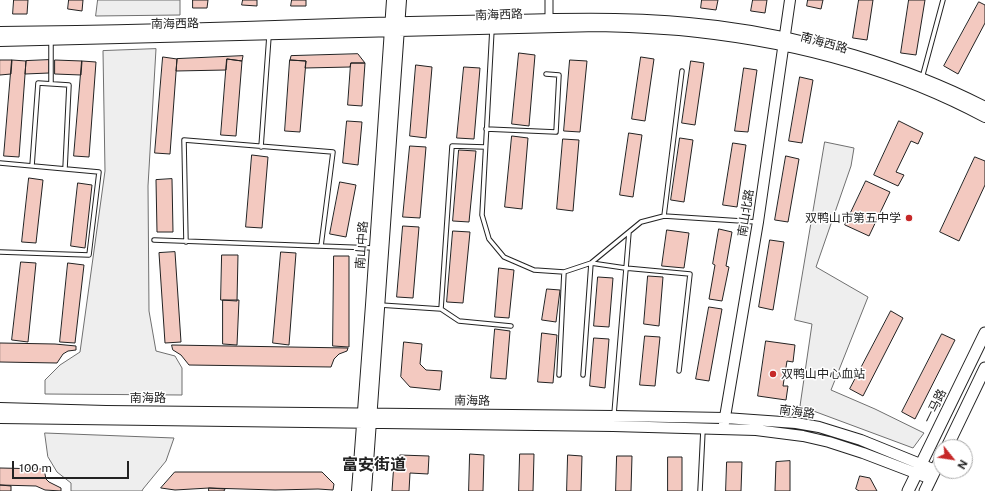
<!DOCTYPE html>
<meta charset="utf-8">
<style>
body{margin:0}
#map{position:relative;width:985px;height:491px;overflow:hidden;background:#fff;font-family:"Public Sans",sans-serif}
canvas{display:block}
.north{position:absolute;left:933px;top:439px;width:40px;height:40px;box-sizing:border-box;background:#fff;border:1px solid #a7a7a7;border-radius:50%;rotate:120deg;font-size:11px;font-weight:700;line-height:16px;text-align:center;color:#222}
.north::after{content:'';display:block;margin:auto;width:14px;height:18px;background:#c62828;clip-path:polygon(50% 0,100% 100%,50% 72%,0 100%)}
.scale{position:absolute;left:12px;top:461px;width:117px;height:18px;box-sizing:border-box;border:2px solid #222;border-top:0;padding-left:5px;font-size:12px;line-height:14px;white-space:nowrap;color:#222;-webkit-text-stroke:3px #fff;paint-order:stroke}
</style>
<div id="map">
<canvas width="985" height="491"></canvas>
<div class="north">N</div>
<div class="scale">100 m</div>
</div>
<script>
const ctx = document.querySelector('canvas').getContext('2d');
ctx.lineJoin = 'round';
function fillPath(path, color) {
  ctx.fillStyle = color;
  ctx.fill(path, 'evenodd');
}
function trace(path, color, width, dash) {
  ctx.strokeStyle = color;
  ctx.lineWidth = width;
  ctx.lineCap = dash ? 'butt' : 'round';
  ctx.setLineDash(dash || []);
  ctx.stroke(path);
}
function label(font, color, halo, rows, align = 'center') {
  ctx.font = font + ' "Public Sans","Noto Sans SC",sans-serif';
  ctx.lineWidth = 3;
  ctx.setLineDash([]);
  ctx.textBaseline = 'middle';
  ctx.strokeStyle = halo;
  ctx.fillStyle = color;
  for (const [text, x, y, turn = 0] of rows) {
    ctx.save();
    ctx.translate(x, y);
    ctx.rotate((+turn || 0) * Math.PI / 180);
    ctx.textAlign = isNaN(turn) ? turn : align;
    if (halo) ctx.strokeText(text, 0, 0);
    ctx.fillText(text, 0, 0);
    ctx.restore();
  }
}
const green = new Path2D(`
 M 98,0 L 180,0 L 180,15 L 96,16 Z
 M 156,49 L 148,186 L 149,311 L 156,351 L 175,356 L 182,368 L 182,395 L 45,394 L 45,380 L 60,365 L 80,352 L 105,171 L 103,51 Z
 M 825,142 L 854,148 L 851,166 L 816,267 L 868,297 L 831,390 L 875,409 L 924,433 L 913,448 L 800,406 L 812,324 L 795,320 Z
 M 45,433 L 174,438 L 166,461 L 143,489 L 142,491 L 71,491 L 71,483 L 57,472 L 48,457 Z`);
const building = new Path2D(`
 M 14,0 L 28,0 L 27,14 L 13,14 Z
 M 69,0 L 83,0 L 82,11 L 68,9 Z
 M 193,0 L 208,0 L 207,8 L 193,8 Z
 M 243,0 L 257,0 L 257,6 L 242,5 Z
 M 292,0 L 306,0 L 306,6 L 291,6 Z
 M 702,0 L 718,0 L 716,10 L 701,8 Z
 M 753,0 L 767,0 L 765,13 L 751,11 Z
 M 808,0 L 823,0 L 821,9 L 807,6 Z
 M 859,0 L 873,0 L 867,40 L 853,38 Z
 M 909,0 L 925,0 L 916,55 L 901,53 Z
 M 979,2 L 985,5 L 985,23 L 958,74 L 944,66 Z
 M 519,53 L 535,55 L 529,126 L 512,124 Z
 M 358,54 L 365,63 L 351,63 L 350,67 L 305,68 L 306,61 L 290,60 L 291,56 Z
 M 243,56 L 242,61 L 227,59 L 226,70 L 176,71 L 177,59 Z
 M 163,57 L 177,59 L 170,154 L 155,153 Z
 M 641,57 L 654,59 L 645,121 L 632,119 Z
 M 227,59 L 242,61 L 236,136 L 221,135 Z
 M 0,60 L 12,60 L 11,74 L 0,75 Z
 M 12,60 L 26,61 L 19,157 L 4,156 Z
 M 49,60 L 49,73 L 25,74 L 26,61 Z
 M 55,60 L 82,61 L 81,75 L 55,74 Z
 M 290,60 L 306,61 L 300,132 L 285,131 Z
 M 570,60 L 587,61 L 580,132 L 564,131 Z
 M 82,61 L 96,62 L 89,157 L 74,156 Z
 M 691,61 L 704,63 L 695,125 L 682,123 Z
 M 351,63 L 365,63 L 362,106 L 348,105 Z
 M 416,65 L 432,67 L 426,138 L 410,136 Z
 M 464,67 L 480,68 L 474,139 L 457,138 Z
 M 744,68 L 757,70 L 748,132 L 735,131 Z
 M 800,77 L 813,80 L 802,143 L 789,141 Z
 M 347,121 L 362,122 L 358,165 L 343,163 Z
 M 899,121 L 923,133 L 918,144 L 911,141 L 896,172 L 904,175 L 898,186 L 874,175 Z
 M 629,133 L 642,135 L 633,197 L 620,195 Z
 M 512,136 L 528,138 L 522,209 L 505,207 Z
 M 680,138 L 693,140 L 684,202 L 671,200 Z
 M 563,139 L 579,140 L 573,211 L 557,209 Z
 M 733,143 L 746,145 L 737,207 L 723,205 Z
 M 410,146 L 426,147 L 420,218 L 403,217 Z
 M 459,150 L 476,151 L 469,222 L 453,221 Z
 M 252,155 L 268,157 L 262,228 L 246,227 Z
 M 786,156 L 799,159 L 788,222 L 775,220 Z
 M 975,157 L 985,161 L 985,185 L 959,241 L 940,232 Z
 M 29,178 L 43,180 L 36,243 L 22,242 Z
 M 172,179 L 173,232 L 157,232 L 156,180 Z
 M 866,181 L 890,192 L 869,236 L 845,225 Z
 M 340,182 L 356,185 L 346,237 L 330,234 Z
 M 78,183 L 92,185 L 85,248 L 71,246 Z
 M 403,226 L 419,227 L 413,298 L 397,297 Z
 M 719,229 L 732,232 L 726,266 L 729,267 L 722,301 L 709,299 L 715,265 L 713,264 Z
 M 667,230 L 689,233 L 684,268 L 662,266 Z
 M 453,231 L 470,232 L 463,303 L 447,302 Z
 M 770,240 L 784,242 L 773,310 L 759,307 Z
 M 175,252 L 181,342 L 165,343 L 159,253 Z
 M 281,252 L 296,253 L 289,345 L 273,343 Z
 M 222,255 L 238,255 L 237,301 L 221,300 Z
 M 334,256 L 349,256 L 349,347 L 333,346 Z
 M 21,262 L 36,263 L 28,342 L 12,340 Z
 M 68,263 L 84,265 L 75,343 L 60,342 Z
 M 499,268 L 514,270 L 509,318 L 495,317 Z
 M 648,276 L 663,277 L 659,326 L 644,324 Z
 M 598,277 L 613,278 L 609,327 L 594,326 Z
 M 547,289 L 560,290 L 556,322 L 542,320 Z
 M 223,300 L 239,300 L 237,345 L 223,344 Z
 M 709,307 L 722,309 L 709,381 L 696,379 Z
 M 891,311 L 903,318 L 863,396 L 850,389 Z
 M 495,329 L 510,331 L 506,379 L 491,378 Z
 M 542,333 L 557,335 L 553,383 L 538,382 Z
 M 942,334 L 955,340 L 915,419 L 902,412 Z
 M 645,336 L 660,337 L 655,386 L 640,385 Z
 M 594,338 L 609,339 L 605,388 L 590,386 Z
 M 766,341 L 795,345 L 793,362 L 787,361 L 783,386 L 788,386 L 786,400 L 758,396 Z
 M 404,342 L 422,344 L 420,364 L 426,370 L 442,371 L 440,390 L 410,387 L 401,377 Z
 M 0,343 L 55,344 L 76,346 L 76,350 L 68,351 L 63,354 L 57,363 L 0,362 Z
 M 172,345 L 348,348 L 347,351 L 339,354 L 334,359 L 331,367 L 189,365 L 181,355 L 173,350 Z
 M 470,454 L 484,455 L 483,491 L 469,491 Z
 M 520,454 L 534,454 L 533,491 L 519,491 Z
 M 400,455 L 429,456 L 428,474 L 410,473 L 409,491 L 392,491 L 394,462 L 398,459 Z
 M 568,455 L 582,456 L 581,491 L 567,491 Z
 M 617,456 L 632,456 L 631,491 L 616,491 Z
 M 668,457 L 682,457 L 682,491 L 668,491 Z
 M 790,461 L 790,491 L 775,491 L 776,462 Z
 M 727,462 L 742,462 L 741,491 L 726,491 Z
 M 0,468 L 44,469 L 46,479 L 49,482 L 61,488 L 61,491 L 45,490 L 36,486 L 0,485 Z
 M 175,472 L 322,472 L 334,484 L 333,490 L 318,489 L 275,490 L 209,488 L 175,490 L 161,488 Z
 M 860,476 L 870,478 L 877,491 L 859,491 L 856,489 Z
 M 0,485 L 11,486 L 11,491 L 0,491 Z
 M 209,488 L 225,489 L 224,491 L 209,491 Z`);
const lane = new Path2D(`
 M 492,29 L 482,215 L 489,239 L 504,257 L 534,270 L 564,272 L 591,263 L 641,222 L 664,216 L 757,222
 M 922,78 L 943,0
 M 51,84 L 51,41
 M 486,129 L 556,132 L 559,75 L 546,74
 M 261,147 L 269,36
 M 485,147 L 452,146 L 441,309 L 459,321 L 511,326
 M 0,163 L 99,172 L 89,255 L 0,252
 M 32,166 L 38,83 L 69,85 L 65,169
 M 664,216 L 682,71
 M 154,240 L 374,248
 M 186,242 L 184,140 L 333,152 L 321,246
 M 380,305 L 441,309
 M 559,375 L 564,272
 M 583,375 L 591,263 L 625,268 L 690,274 L 679,371
 M 614,414 L 629,232
 M 700,491 L 703,430`);
const street = new Path2D(`
 M 549,0 L 549,19`);
const secondary = new Path2D(`
 M 0,32 C 112,31 224,28 336,24 C 395,22 453,21 512,20 C 581,18 649,17 717,26 C 805,37 906,66 985,107
 M 0,41 L 598,26 C 632,27 665,28 698,32 C 797,43 897,70 985,117
 M 0,408 L 106,411 L 614,416 L 725,418 L 796,423 L 819,427 L 861,440 L 935,470
 M 0,418 L 613,426 L 756,430 L 803,436 L 829,442 L 863,453 L 931,479
 M 724,423 L 758,222 L 790,0
 M 357,491 L 371,305 L 392,0
 M 366,491 L 401,0`);
const primary = new Path2D(`
 M 947,447 L 985,368
 M 908,491 L 985,333
 M 925,491 L 941,458`);
const markers = [
 [909,218,4,"#c62828"],
 [773,374,4,"#c62828"]
];
const streetNames = [
 ["南海西路",499,15,-2],
 ["南海西路",175,24,-1],
 ["南海西路",824,43,15],
 ["南山北路",746,213,-81],
 ["南山中路",362,245,-86],
 ["南海路",148,398],
 ["南海路",472,401,1],
 ["一马路",935,406,-64],
 ["南海路",797,412,7]
];
const poiNames = [
 ["双鸭山市第五中学",901,218],
 ["双鸭山中心血站",781,374,"left"]
];
const districtNames = [
 ["富安街道",374,465]
];
fillPath(green, '#eee');
trace(green, '#6f6f6f', 1);
fillPath(building, '#f3c9c0');
trace(building, '#222', 1);
trace(lane, '#222', 5.5);
trace(street, '#222', 9);
trace(secondary, '#222', 12);
trace(primary, '#222', 13);
trace(lane, '#fff', 3.5);
trace(street, '#fff', 7);
trace(secondary, '#fff', 10);
trace(primary, '#fff', 11);
for (const [x, y, r, color] of markers) {
  const dot = new Path2D();
  dot.arc(x, y, r, 0, 2 * Math.PI);
  ctx.fillStyle = color;
  ctx.fill(dot);
  trace(dot, '#fff', 1.5);
}
label('12px', '#222', '#fff', streetNames);
label('12px', '#222', '#fff', poiNames, 'right');
label('bold 16px', '#222', '#fff', districtNames);
</script>
